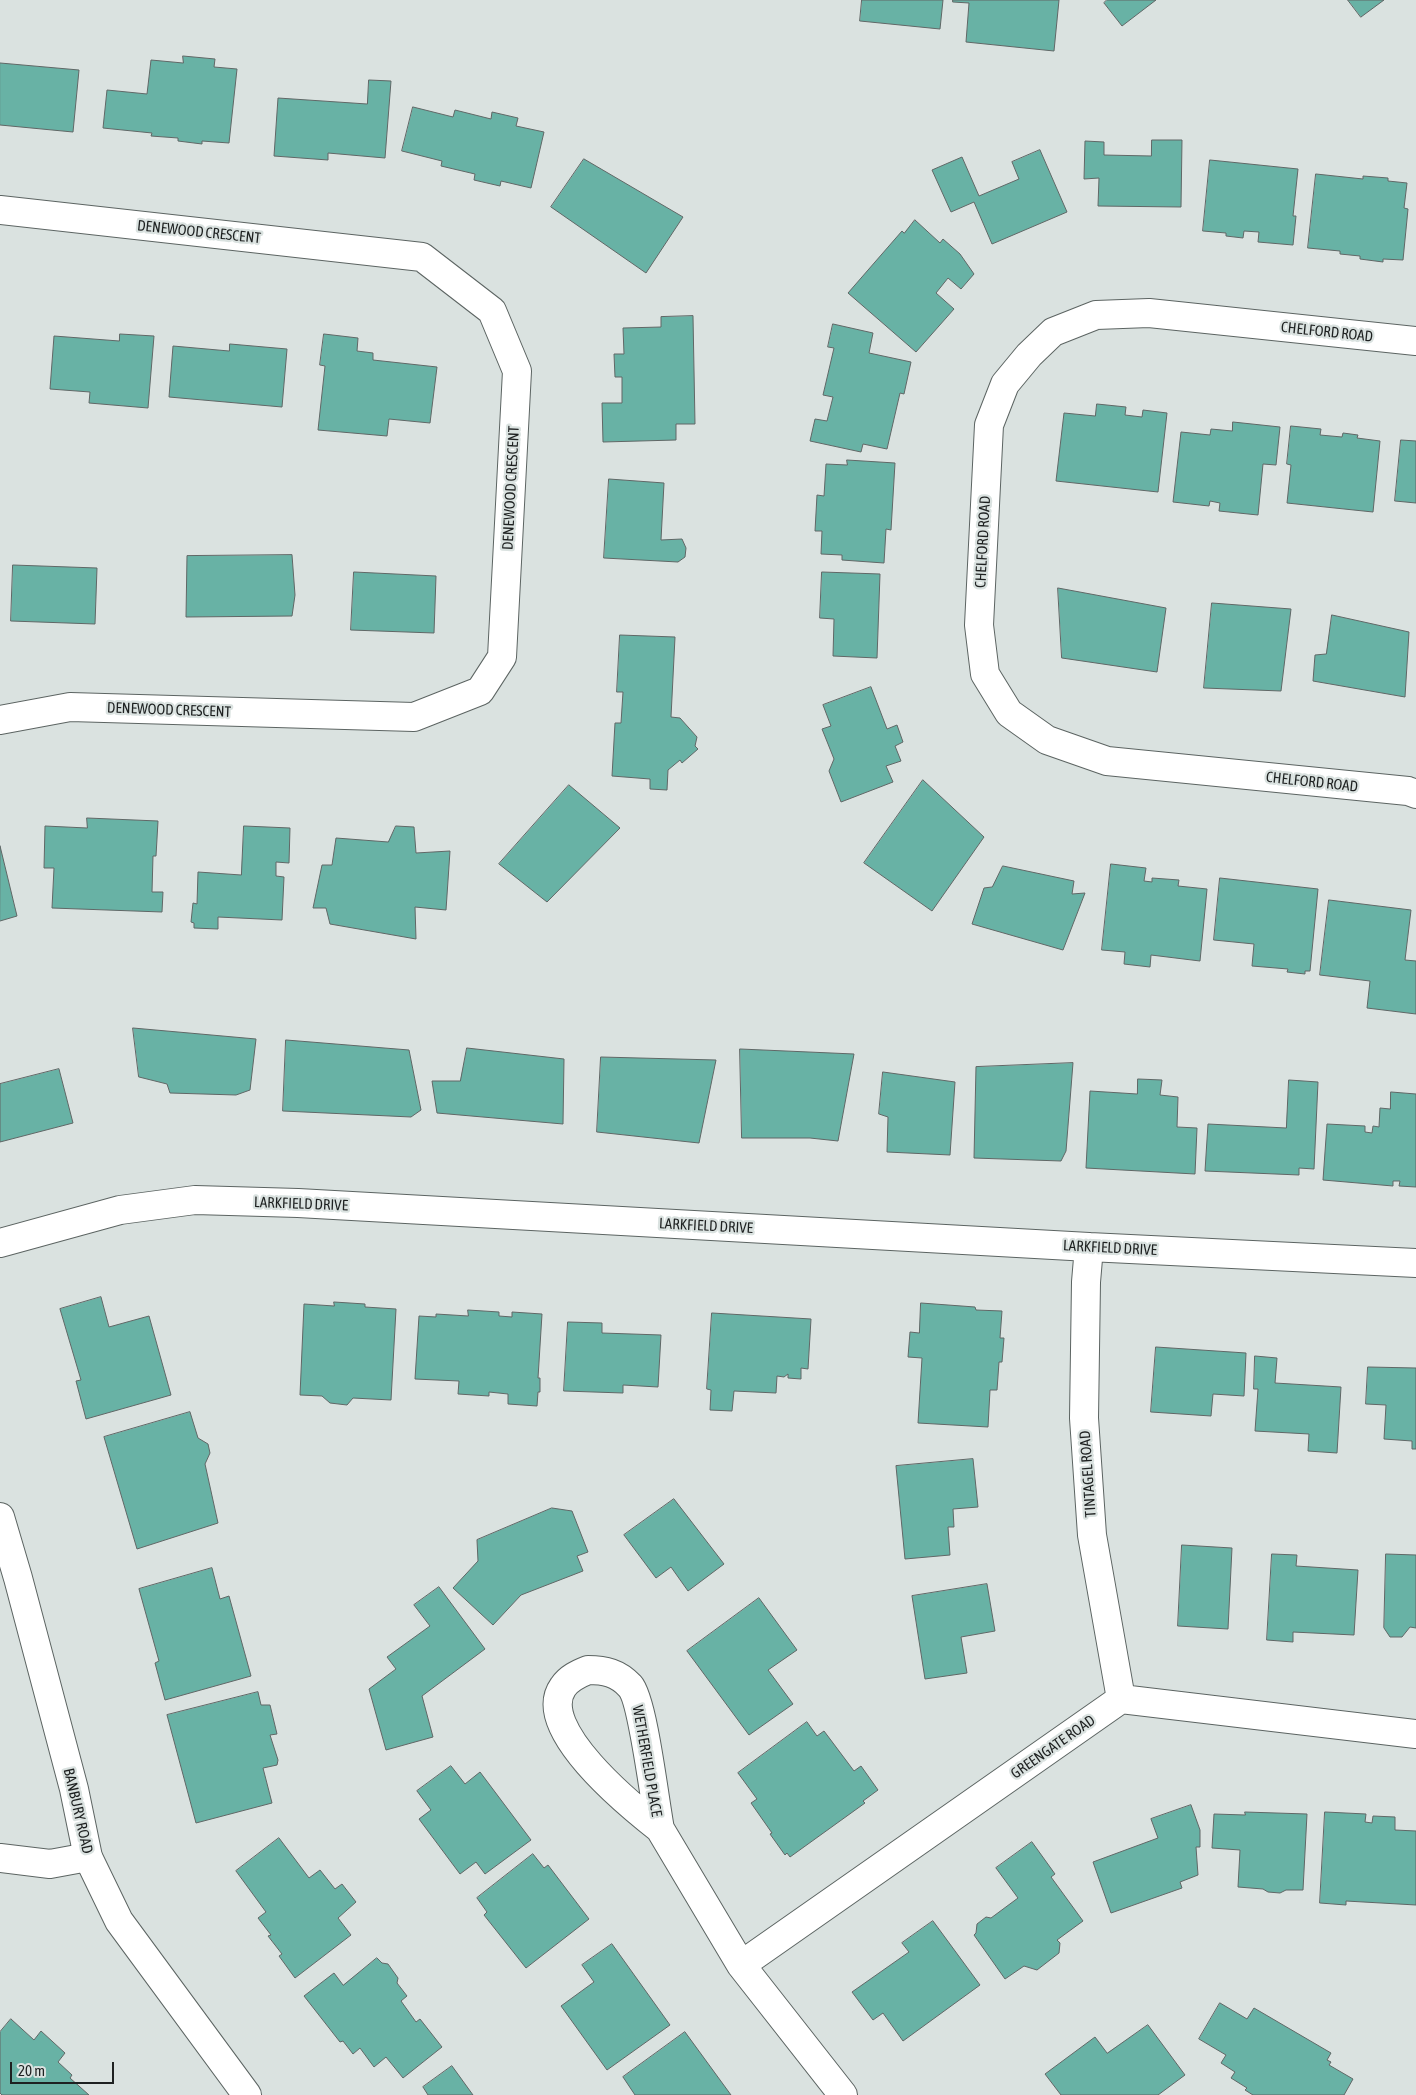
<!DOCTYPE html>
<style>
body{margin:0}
#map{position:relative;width:1416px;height:2095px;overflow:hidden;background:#dae2e0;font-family:"Asap Condensed",sans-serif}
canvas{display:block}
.scale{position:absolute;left:10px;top:2062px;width:104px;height:22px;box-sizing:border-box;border:2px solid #1e2121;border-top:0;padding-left:6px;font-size:15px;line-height:18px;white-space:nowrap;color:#1e2121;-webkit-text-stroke:4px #dae2e0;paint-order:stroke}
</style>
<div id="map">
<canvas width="1416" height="2095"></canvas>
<div class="scale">20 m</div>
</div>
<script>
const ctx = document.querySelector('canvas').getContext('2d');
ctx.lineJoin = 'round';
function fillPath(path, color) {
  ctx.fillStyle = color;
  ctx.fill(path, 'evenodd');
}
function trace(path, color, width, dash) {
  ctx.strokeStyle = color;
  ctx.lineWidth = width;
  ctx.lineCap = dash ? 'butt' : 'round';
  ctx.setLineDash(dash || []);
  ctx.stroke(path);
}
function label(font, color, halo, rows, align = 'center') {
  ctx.font = font + ' "Asap Condensed",sans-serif';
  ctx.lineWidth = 4.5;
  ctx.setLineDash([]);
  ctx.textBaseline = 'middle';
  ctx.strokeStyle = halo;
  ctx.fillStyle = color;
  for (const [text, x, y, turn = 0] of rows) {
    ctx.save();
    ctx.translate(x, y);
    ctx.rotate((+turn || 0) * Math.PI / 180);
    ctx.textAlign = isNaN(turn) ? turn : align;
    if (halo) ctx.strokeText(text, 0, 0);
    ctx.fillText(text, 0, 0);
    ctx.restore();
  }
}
const building = new Path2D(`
 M 862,0 L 943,0 L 940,29 L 860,21 Z
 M 953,0 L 1059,0 L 1054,51 L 966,42 L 969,3 L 953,2 Z
 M 1107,0 L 1156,0 L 1122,26 L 1104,3 Z
 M 1348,0 L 1384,0 L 1361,17 Z
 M 183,56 L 215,59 L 214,67 L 237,69 L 229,143 L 202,141 L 202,144 L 178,141 L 178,138 L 151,136 L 152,133 L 103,128 L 107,90 L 147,94 L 151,60 L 183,63 Z
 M 0,63 L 79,70 L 73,132 L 0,125 Z
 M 369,80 L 391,81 L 385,158 L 328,153 L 328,160 L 274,156 L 278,98 L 367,104 Z
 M 413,107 L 453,117 L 455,110 L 491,119 L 492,112 L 518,118 L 516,126 L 544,132 L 531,188 L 501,181 L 500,186 L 474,180 L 475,174 L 441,166 L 442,161 L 402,151 Z
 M 1152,140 L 1182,140 L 1181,207 L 1098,206 L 1099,178 L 1084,179 L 1085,141 L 1104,142 L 1104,155 L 1151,156 Z
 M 1040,150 L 1067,212 L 992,244 L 974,202 L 951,212 L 932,170 L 962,157 L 979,196 L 1019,179 L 1012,162 Z
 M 584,159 L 683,217 L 646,273 L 551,207 Z
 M 1210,160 L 1298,169 L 1293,216 L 1296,216 L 1293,245 L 1258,242 L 1259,232 L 1244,231 L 1243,238 L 1226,236 L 1226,233 L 1203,231 Z
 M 1316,174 L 1363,179 L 1363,176 L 1388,178 L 1388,181 L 1407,183 L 1404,208 L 1408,209 L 1403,260 L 1383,259 L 1383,262 L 1360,259 L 1360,256 L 1340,254 L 1340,251 L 1308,248 Z
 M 915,220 L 940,243 L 943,239 L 960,254 L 974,274 L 961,289 L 948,278 L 936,293 L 954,309 L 916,352 L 848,293 L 902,231 L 904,233 Z
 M 693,316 L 695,424 L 676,424 L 676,440 L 603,442 L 602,403 L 622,403 L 622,377 L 615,377 L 614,354 L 624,354 L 623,328 L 661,327 L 661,317 Z
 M 833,324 L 873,333 L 869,353 L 911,362 L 904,394 L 900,393 L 887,449 L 863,444 L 861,452 L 810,441 L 815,419 L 827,421 L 833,397 L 823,395 L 834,348 L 828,347 Z
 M 120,334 L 154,336 L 148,408 L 89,403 L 90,392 L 50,389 L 54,336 L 119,341 Z
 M 324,334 L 358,338 L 357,351 L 373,353 L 373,360 L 437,367 L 430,423 L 389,419 L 387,436 L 318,430 L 325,366 L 320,365 Z
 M 230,344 L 287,349 L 282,407 L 169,397 L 173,346 L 229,351 Z
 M 1097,404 L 1126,407 L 1125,415 L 1142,417 L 1143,410 L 1167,413 L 1158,492 L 1056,481 L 1064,413 L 1095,416 Z
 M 1233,422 L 1280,427 L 1276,465 L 1263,464 L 1258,515 L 1219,511 L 1220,503 L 1210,501 L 1209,506 L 1173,502 L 1181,432 L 1210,435 L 1211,429 L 1232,431 Z
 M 1291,426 L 1321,429 L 1320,435 L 1342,437 L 1343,433 L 1358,435 L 1357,438 L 1380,441 L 1373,512 L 1287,503 L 1291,465 L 1287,464 Z
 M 1401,440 L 1416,441 L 1416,503 L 1395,501 Z
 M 847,460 L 895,463 L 891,530 L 886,529 L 884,563 L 842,560 L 842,555 L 821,554 L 822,531 L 815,531 L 817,495 L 824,496 L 826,464 L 847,465 Z
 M 609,479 L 664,483 L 661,540 L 682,539 L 686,548 L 685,557 L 678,562 L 604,558 Z
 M 292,555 L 295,595 L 292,616 L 186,617 L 187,556 Z
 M 13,565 L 97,568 L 95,624 L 11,621 Z
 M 354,572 L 436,576 L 434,633 L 351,630 Z
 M 822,572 L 880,574 L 877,658 L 833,656 L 834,619 L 820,618 Z
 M 1058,588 L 1166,608 L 1157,672 L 1062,658 Z
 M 1212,603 L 1291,609 L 1281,691 L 1204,688 Z
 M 1332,615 L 1409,632 L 1405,697 L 1313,681 L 1315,655 L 1326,654 Z
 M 620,635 L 675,637 L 671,717 L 680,718 L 697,737 L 695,746 L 698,749 L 682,763 L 680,760 L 668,770 L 667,790 L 650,789 L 650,779 L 612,776 L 615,723 L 621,723 L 623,692 L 617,692 Z
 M 871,687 L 887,729 L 897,725 L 903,742 L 895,746 L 901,761 L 886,766 L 893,782 L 841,802 L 829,771 L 834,759 L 822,729 L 831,726 L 823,705 Z
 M 923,780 L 984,837 L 932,911 L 864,863 Z
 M 569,785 L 620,828 L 547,902 L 499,864 Z
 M 87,818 L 158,821 L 156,856 L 153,856 L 152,892 L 163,892 L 162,912 L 52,908 L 54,868 L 44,868 L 45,826 L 87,828 Z
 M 244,826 L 290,828 L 289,863 L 276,862 L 276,876 L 284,877 L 282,920 L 218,917 L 218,929 L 194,928 L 194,923 L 191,922 L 193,903 L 197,904 L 198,872 L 241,875 Z
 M 396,826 L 414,827 L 416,853 L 450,851 L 446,910 L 415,907 L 416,939 L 330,924 L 326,908 L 313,908 L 322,865 L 332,865 L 336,838 L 388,842 Z
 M 0,846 L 17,916 L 0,921 Z
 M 1111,864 L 1146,868 L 1144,881 L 1152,882 L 1152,878 L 1179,880 L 1178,886 L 1207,889 L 1200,961 L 1151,955 L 1150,967 L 1124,964 L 1125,952 L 1102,950 Z
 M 1003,866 L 1074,881 L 1072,894 L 1085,893 L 1063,950 L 972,924 L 984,888 L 992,887 Z
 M 1220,878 L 1318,889 L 1310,971 L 1305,971 L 1305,974 L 1287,972 L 1288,969 L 1252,966 L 1254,944 L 1214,940 Z
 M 1329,900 L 1411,910 L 1405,960 L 1416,961 L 1416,1014 L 1367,1008 L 1370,981 L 1320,975 Z
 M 133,1028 L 256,1039 L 250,1090 L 236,1095 L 170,1093 L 167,1084 L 139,1077 Z
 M 286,1040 L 409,1050 L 421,1110 L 411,1117 L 283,1111 Z
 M 467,1048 L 564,1059 L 563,1124 L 437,1113 L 432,1081 L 460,1081 Z
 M 740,1049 L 854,1054 L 838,1141 L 810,1138 L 742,1138 Z
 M 601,1057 L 716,1060 L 699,1143 L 597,1132 Z
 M 1073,1063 L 1066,1151 L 1061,1161 L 974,1158 L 976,1067 Z
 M 59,1069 L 73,1123 L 0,1142 L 0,1084 Z
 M 883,1072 L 955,1082 L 950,1155 L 887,1152 L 888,1117 L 879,1114 Z
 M 1138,1079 L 1162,1080 L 1160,1095 L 1178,1097 L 1177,1127 L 1197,1128 L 1195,1174 L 1086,1168 L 1090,1091 L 1137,1094 Z
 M 1289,1080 L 1318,1082 L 1314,1169 L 1299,1168 L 1299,1175 L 1205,1171 L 1208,1124 L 1286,1128 Z
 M 1391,1092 L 1416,1094 L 1416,1187 L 1399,1186 L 1400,1181 L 1393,1181 L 1393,1186 L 1323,1180 L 1327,1124 L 1365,1126 L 1365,1132 L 1372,1133 L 1373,1126 L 1379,1127 L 1380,1108 L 1390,1109 Z
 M 101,1297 L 109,1327 L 149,1316 L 171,1395 L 86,1419 L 76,1381 L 81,1380 L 60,1309 Z
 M 334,1302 L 365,1304 L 365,1307 L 396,1309 L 391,1400 L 353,1398 L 347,1405 L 330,1403 L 322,1396 L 300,1395 L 304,1304 L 334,1306 Z
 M 921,1303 L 975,1307 L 976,1310 L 1002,1311 L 1000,1338 L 1004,1338 L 1002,1362 L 999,1362 L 997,1390 L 990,1390 L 988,1427 L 918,1423 L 922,1358 L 908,1357 L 910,1332 L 919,1333 Z
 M 468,1310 L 499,1312 L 499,1316 L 512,1317 L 512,1312 L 542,1314 L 538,1378 L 540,1378 L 540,1392 L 538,1392 L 537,1406 L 508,1404 L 508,1394 L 489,1392 L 489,1396 L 458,1394 L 459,1381 L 415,1379 L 419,1316 L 436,1317 L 436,1314 L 468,1316 Z
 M 712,1313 L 811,1319 L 808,1369 L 801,1368 L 801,1379 L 788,1378 L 788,1374 L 784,1377 L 777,1376 L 776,1393 L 734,1391 L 732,1411 L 710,1410 L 711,1390 L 707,1389 Z
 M 568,1322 L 602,1323 L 602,1333 L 661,1335 L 658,1387 L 623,1385 L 623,1393 L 564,1391 Z
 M 1156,1347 L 1246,1353 L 1244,1396 L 1213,1394 L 1211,1416 L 1151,1412 Z
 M 1255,1356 L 1277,1358 L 1275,1383 L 1341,1387 L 1337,1453 L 1308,1451 L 1309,1434 L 1255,1431 L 1258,1389 L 1254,1389 Z
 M 1368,1367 L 1416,1368 L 1416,1449 L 1412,1449 L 1412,1441 L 1384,1439 L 1386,1405 L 1366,1404 Z
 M 190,1412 L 198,1438 L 208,1444 L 210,1453 L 205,1464 L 218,1523 L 137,1549 L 104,1437 Z
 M 973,1459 L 978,1507 L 953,1509 L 954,1527 L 948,1527 L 950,1555 L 905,1559 L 896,1466 Z
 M 674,1499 L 724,1564 L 688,1591 L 671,1567 L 656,1578 L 624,1535 Z
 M 552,1508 L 572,1511 L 588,1552 L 577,1556 L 583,1571 L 521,1595 L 493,1625 L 453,1588 L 478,1561 L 477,1540 Z
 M 1182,1545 L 1232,1548 L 1228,1629 L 1178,1626 Z
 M 1272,1554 L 1297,1555 L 1296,1566 L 1358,1570 L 1354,1635 L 1293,1632 L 1293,1642 L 1267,1640 Z
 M 1386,1554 L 1416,1555 L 1416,1628 L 1410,1627 L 1402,1637 L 1390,1637 L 1384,1628 Z
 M 212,1568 L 220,1599 L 229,1596 L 251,1676 L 165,1700 L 155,1663 L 159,1661 L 139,1589 Z
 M 987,1584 L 995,1631 L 961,1637 L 967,1673 L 925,1679 L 912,1596 Z
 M 439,1587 L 485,1649 L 422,1696 L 433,1737 L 386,1750 L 369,1689 L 396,1669 L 387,1657 L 430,1626 L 414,1605 Z
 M 759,1598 L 797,1650 L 768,1670 L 793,1704 L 749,1735 L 687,1651 Z
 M 258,1692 L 261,1705 L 270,1705 L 277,1734 L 270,1735 L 278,1760 L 277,1765 L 263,1768 L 272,1803 L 196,1823 L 167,1715 Z
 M 807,1722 L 817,1736 L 824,1731 L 854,1771 L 861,1766 L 878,1790 L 863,1801 L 865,1803 L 790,1857 L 787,1853 L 785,1855 L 770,1834 L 772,1833 L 751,1803 L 757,1799 L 738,1773 Z
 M 451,1766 L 465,1784 L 480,1772 L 531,1840 L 485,1874 L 476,1862 L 460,1874 L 419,1819 L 431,1810 L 417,1791 Z
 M 1191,1805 L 1200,1830 L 1200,1847 L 1196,1847 L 1198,1875 L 1180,1882 L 1182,1888 L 1111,1913 L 1093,1862 L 1158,1838 L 1151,1819 Z
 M 1245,1812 L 1307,1814 L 1303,1890 L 1286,1890 L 1280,1893 L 1268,1892 L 1263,1889 L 1238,1887 L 1240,1850 L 1212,1848 L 1214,1814 L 1245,1815 Z
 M 1325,1812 L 1366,1814 L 1365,1822 L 1372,1823 L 1373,1816 L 1395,1817 L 1395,1830 L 1416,1831 L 1416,1905 L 1346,1901 L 1346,1905 L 1320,1903 Z
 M 279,1838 L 309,1878 L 320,1870 L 335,1889 L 342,1884 L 356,1902 L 338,1918 L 351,1935 L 295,1978 L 279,1956 L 282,1954 L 268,1936 L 271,1935 L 258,1918 L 266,1912 L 236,1871 Z
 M 1032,1842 L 1055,1874 L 1051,1877 L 1083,1921 L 1057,1940 L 1060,1943 L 1059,1953 L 1037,1970 L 1024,1966 L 1005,1979 L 974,1935 L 976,1933 L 977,1924 L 986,1917 L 991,1918 L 1018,1898 L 996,1868 Z
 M 533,1854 L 544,1868 L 548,1865 L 589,1919 L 526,1968 L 484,1915 L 487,1912 L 477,1898 Z
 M 933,1921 L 980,1985 L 903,2041 L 883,2013 L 873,2020 L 852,1992 L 909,1952 L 902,1943 Z
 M 612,1944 L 670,2025 L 607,2070 L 561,2006 L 594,1982 L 582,1965 Z
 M 377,1958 L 382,1963 L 388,1964 L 398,1978 L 397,1983 L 407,1996 L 401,2001 L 416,2022 L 420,2019 L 442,2047 L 403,2078 L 386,2057 L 374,2067 L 360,2048 L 353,2054 L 343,2041 L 340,2042 L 304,1996 L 334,1973 L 343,1985 Z
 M 1220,2003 L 1247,2019 L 1254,2008 L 1331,2053 L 1327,2060 L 1331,2062 L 1329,2065 L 1353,2079 L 1344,2095 L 1253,2095 L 1245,2090 L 1247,2088 L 1231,2078 L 1235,2072 L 1221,2063 L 1226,2055 L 1199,2039 Z
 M 11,2019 L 34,2040 L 41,2031 L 65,2053 L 58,2062 L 72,2075 L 70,2078 L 89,2095 L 2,2095 L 0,2093 L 0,2032 Z
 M 1148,2025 L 1185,2075 L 1158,2095 L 1061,2095 L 1045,2074 L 1095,2037 L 1107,2053 Z
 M 685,2032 L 731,2095 L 635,2095 L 623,2077 Z
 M 452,2066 L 473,2095 L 428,2095 L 423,2087 Z`);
const minor = new Path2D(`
 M 0,210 L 422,257 L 492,311 L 517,371 L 502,657 L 480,691 L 414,717 L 70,707 L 0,720
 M 1416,341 L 1149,313 L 1096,315 L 1053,332 L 1029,355 L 1005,384 L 989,425 L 979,625 L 985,674 L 1009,713 L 1047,740 L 1107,761 L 1408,791 L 1416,794
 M 0,1243 L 120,1210 L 195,1200 L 298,1203 L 1089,1247 L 1416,1263
 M 1089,1247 L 1086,1282 L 1084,1418 L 1092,1535 L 1121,1699
 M 588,1670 C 605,1670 618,1673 630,1686 C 643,1700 655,1804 660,1829 C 632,1807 534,1728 563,1687 C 569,1678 578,1674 588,1670 Z
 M 660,1829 L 741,1965 L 843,2095
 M 0,1858 L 50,1864 L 88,1857
 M 741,1965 L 1121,1699 L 1416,1734`);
const tertiary = new Path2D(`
 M 0,1517 L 18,1578 L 74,1789 L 88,1857 L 119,1921 L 247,2095`);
const streetNames = [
 ["DENEWOOD CRESCENT",199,232,6],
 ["CHELFORD ROAD",1327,332,6],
 ["DENEWOOD CRESCENT",511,488,-87],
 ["CHELFORD ROAD",983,542,-87],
 ["DENEWOOD CRESCENT",169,710,2],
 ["CHELFORD ROAD",1312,782,6],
 ["LARKFIELD DRIVE",301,1204,2],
 ["LARKFIELD DRIVE",706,1226,3],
 ["LARKFIELD DRIVE",1110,1248,3],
 ["TINTAGEL ROAD",1088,1474,-94],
 ["GREENGATE ROAD",1053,1747,-35],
 ["WETHERFIELD PLACE",647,1761,80],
 ["BANBURY ROAD",78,1811,77]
];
fillPath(building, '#68b2a5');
trace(building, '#606766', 1);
trace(minor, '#5c6462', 30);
trace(tertiary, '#5c6462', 30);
trace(minor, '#fff', 28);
trace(tertiary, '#fff', 28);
label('15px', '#1e2121', '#dae2e0', streetNames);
</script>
